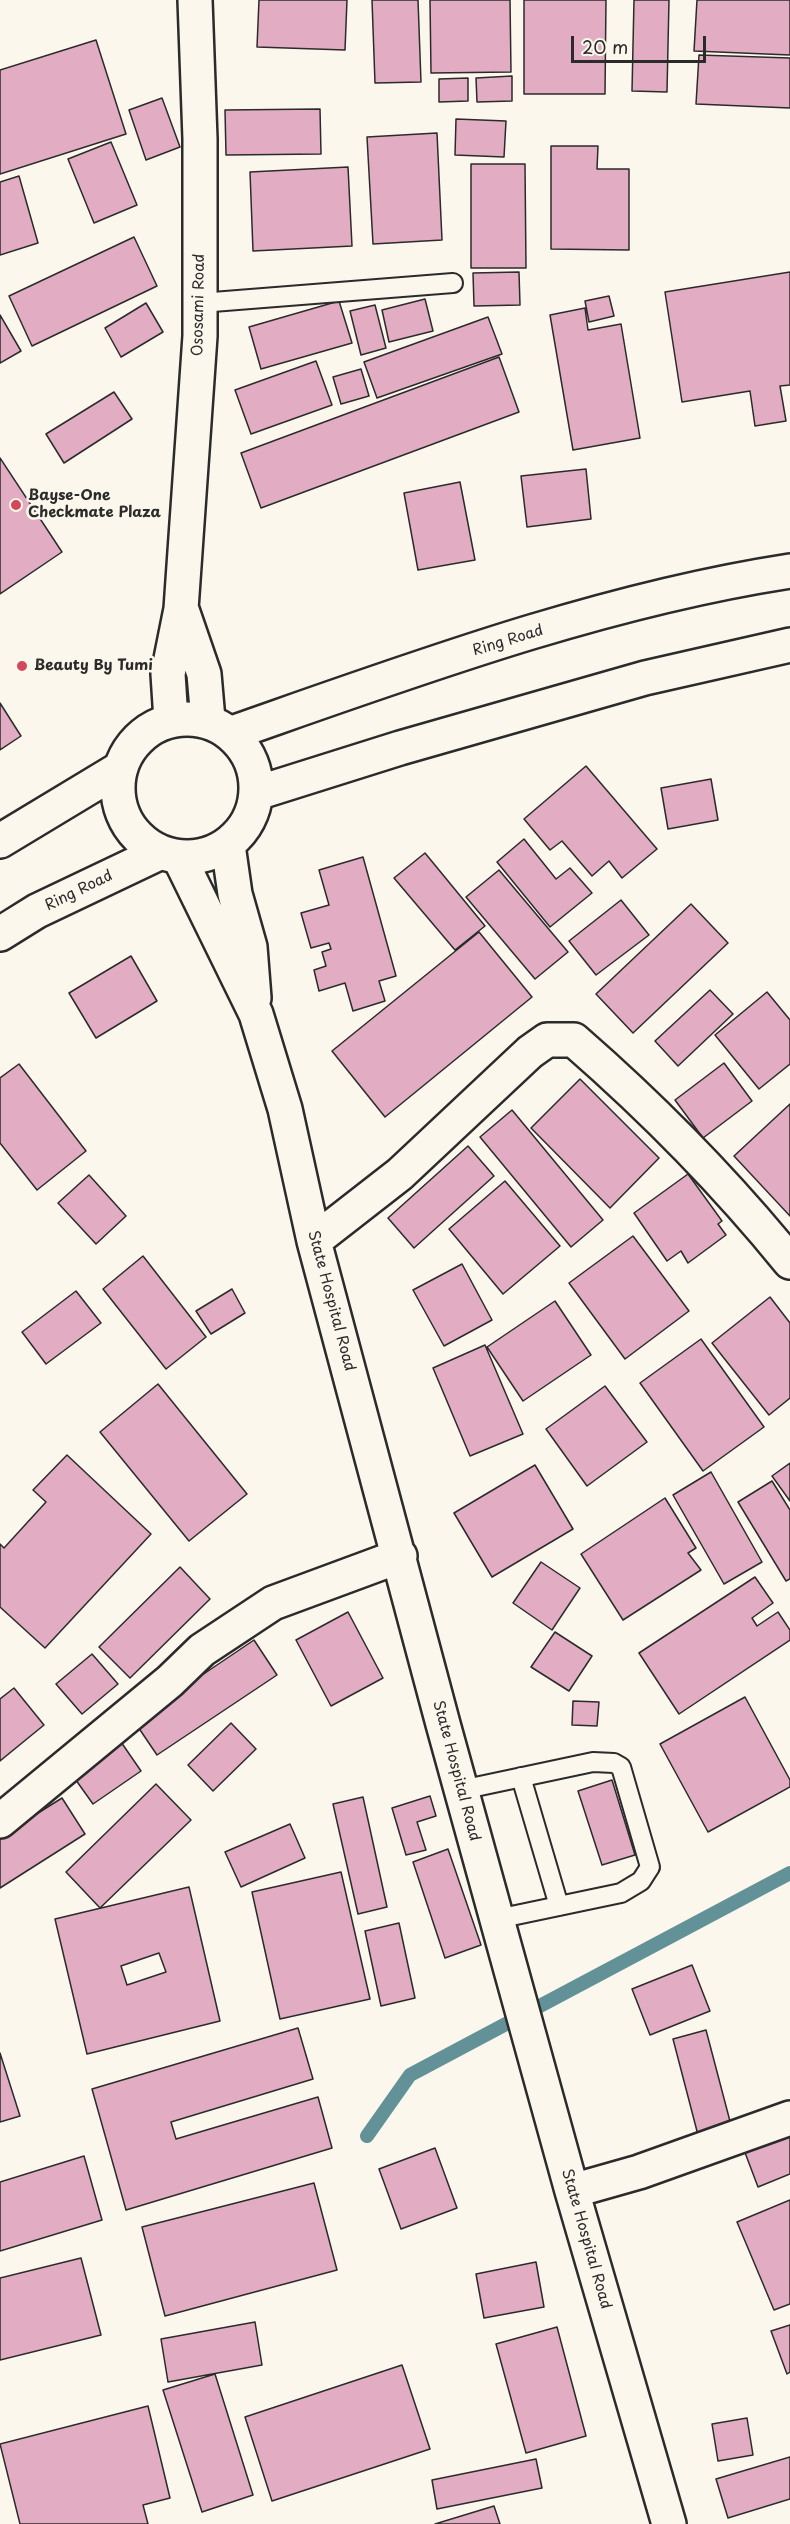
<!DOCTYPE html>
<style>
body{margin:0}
#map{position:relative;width:790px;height:2524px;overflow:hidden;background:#fbf7ec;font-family:"Playpen Sans",sans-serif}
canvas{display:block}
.scale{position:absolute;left:571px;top:36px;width:135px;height:27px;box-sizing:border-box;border:3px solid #2b2b2b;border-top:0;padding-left:8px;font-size:18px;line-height:21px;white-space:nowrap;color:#2b2b2b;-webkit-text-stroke:4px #fbf7ec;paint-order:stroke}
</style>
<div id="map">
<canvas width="790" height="2524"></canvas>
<div class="scale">20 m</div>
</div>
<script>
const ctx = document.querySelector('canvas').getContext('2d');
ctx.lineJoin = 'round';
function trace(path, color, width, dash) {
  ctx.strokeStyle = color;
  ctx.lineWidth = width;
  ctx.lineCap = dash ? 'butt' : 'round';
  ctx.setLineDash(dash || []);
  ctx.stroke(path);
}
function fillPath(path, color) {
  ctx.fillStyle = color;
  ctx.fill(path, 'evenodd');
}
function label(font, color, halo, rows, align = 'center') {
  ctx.font = font + ' "Playpen Sans",sans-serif';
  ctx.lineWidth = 5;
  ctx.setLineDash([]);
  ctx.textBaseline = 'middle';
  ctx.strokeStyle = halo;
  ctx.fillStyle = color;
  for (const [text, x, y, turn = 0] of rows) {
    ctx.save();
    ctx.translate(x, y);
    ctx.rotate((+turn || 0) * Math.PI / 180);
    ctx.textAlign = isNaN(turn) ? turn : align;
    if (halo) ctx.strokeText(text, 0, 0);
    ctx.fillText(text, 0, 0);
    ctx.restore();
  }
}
const stream = new Path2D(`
 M 367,2136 L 410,2075 L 790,1873`);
const building = new Path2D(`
 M 259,0 L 347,0 L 345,50 L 257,47 Z
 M 372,0 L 418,0 L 421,82 L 375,83 Z
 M 430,0 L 510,0 L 511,72 L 431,73 Z
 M 524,0 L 606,0 L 605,94 L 524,94 Z
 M 634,0 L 669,0 L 667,92 L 632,91 Z
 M 697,0 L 790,0 L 790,55 L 694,51 Z
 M 96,40 L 126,134 L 0,174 L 0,70 Z
 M 699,55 L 790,58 L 790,108 L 696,104 Z
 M 512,76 L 512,101 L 477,102 L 476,78 Z
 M 468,78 L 468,101 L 439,102 L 439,79 Z
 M 162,98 L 180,147 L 146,160 L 129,110 Z
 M 320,109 L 321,154 L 226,155 L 225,110 Z
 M 456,119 L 506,121 L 504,157 L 455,155 Z
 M 437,133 L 442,240 L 373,244 L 367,137 Z
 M 111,142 L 137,205 L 94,223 L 68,159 Z
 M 551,146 L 598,146 L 597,169 L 629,169 L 629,250 L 551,249 Z
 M 471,164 L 525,164 L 526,268 L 471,268 Z
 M 348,167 L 352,246 L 253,251 L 250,172 Z
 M 19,176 L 38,243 L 0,255 L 0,182 Z
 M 134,237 L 157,286 L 32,346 L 9,296 Z
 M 519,272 L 520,305 L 474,306 L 473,273 Z
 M 790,272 L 790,385 L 780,386 L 786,421 L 755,426 L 750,391 L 682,402 L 665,292 Z
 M 609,296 L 614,316 L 589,322 L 585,301 Z
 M 425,299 L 433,331 L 389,342 L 382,310 Z
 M 339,301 L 352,343 L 261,369 L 249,327 Z
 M 146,303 L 163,332 L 121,357 L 105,328 Z
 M 375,305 L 386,348 L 361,355 L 350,311 Z
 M 585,308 L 588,330 L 621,324 L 640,438 L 573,450 L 550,315 Z
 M 0,315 L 21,351 L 0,363 Z
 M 488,317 L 502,354 L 377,398 L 364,362 Z
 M 499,357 L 519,412 L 261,508 L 241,453 Z
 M 316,361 L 332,405 L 251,434 L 235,390 Z
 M 361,369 L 369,396 L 341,404 L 333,377 Z
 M 114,392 L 132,419 L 64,463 L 46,434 Z
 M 0,458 L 62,552 L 0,594 Z
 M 586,469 L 591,519 L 527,527 L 521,476 Z
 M 460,482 L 475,560 L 418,570 L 404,493 Z
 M 0,703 L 21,736 L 0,750 Z
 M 586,766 L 657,849 L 622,878 L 609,861 L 592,876 L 562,841 L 550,850 L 524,819 Z
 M 711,779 L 718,820 L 668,829 L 661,788 Z
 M 524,839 L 556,879 L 570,868 L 592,893 L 550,927 L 497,862 Z
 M 425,853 L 485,926 L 455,950 L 394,878 Z
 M 363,857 L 396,976 L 379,981 L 385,1001 L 353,1011 L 345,983 L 319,991 L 314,970 L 326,966 L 322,952 L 331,949 L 329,943 L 311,948 L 301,913 L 329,905 L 319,870 Z
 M 499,870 L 568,952 L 535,979 L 466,897 Z
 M 621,900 L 649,935 L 596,975 L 569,941 Z
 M 691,904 L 728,943 L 633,1033 L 596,994 Z
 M 479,932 L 532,997 L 385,1117 L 332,1051 Z
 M 131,956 L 157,1001 L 96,1038 L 69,993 Z
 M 710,990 L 733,1014 L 678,1066 L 655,1041 Z
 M 767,992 L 790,1020 L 790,1064 L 759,1089 L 715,1035 Z
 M 724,1063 L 752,1101 L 703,1138 L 675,1100 Z
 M 19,1064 L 86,1151 L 37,1190 L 0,1143 L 0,1078 Z
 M 580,1079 L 659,1158 L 610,1208 L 531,1128 Z
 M 790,1104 L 790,1216 L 734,1156 Z
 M 512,1110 L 603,1220 L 571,1247 L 480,1137 Z
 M 468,1146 L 494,1176 L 414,1248 L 388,1218 Z
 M 688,1174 L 722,1221 L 718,1224 L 726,1235 L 688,1263 L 681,1251 L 667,1261 L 634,1213 Z
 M 89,1175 L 126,1216 L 96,1244 L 58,1203 Z
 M 505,1181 L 560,1246 L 503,1294 L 449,1229 Z
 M 633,1236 L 689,1311 L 625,1359 L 569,1283 Z
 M 143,1256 L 206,1337 L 166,1369 L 103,1289 Z
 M 462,1264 L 492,1320 L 444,1346 L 413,1290 Z
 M 232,1289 L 245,1313 L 211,1334 L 196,1311 Z
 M 76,1291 L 101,1323 L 46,1364 L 22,1332 Z
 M 770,1297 L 790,1323 L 790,1398 L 769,1415 L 712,1343 Z
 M 555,1301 L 591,1355 L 523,1401 L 487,1347 Z
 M 701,1339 L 764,1427 L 703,1471 L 640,1383 Z
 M 485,1345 L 523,1434 L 470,1456 L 433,1368 Z
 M 158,1384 L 247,1494 L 189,1541 L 100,1432 Z
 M 605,1386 L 647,1442 L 587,1486 L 546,1429 Z
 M 67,1455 L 151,1534 L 45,1648 L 0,1607 L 0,1544 L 4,1548 L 46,1502 L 33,1490 Z
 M 790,1463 L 790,1501 L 772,1476 Z
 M 535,1465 L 573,1529 L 492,1577 L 454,1513 Z
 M 711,1472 L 762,1562 L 724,1584 L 673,1495 Z
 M 772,1481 L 790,1510 L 790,1579 L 786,1581 L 738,1502 Z
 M 665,1498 L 696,1548 L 688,1553 L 701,1570 L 623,1620 L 581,1554 Z
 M 541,1562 L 580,1588 L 552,1630 L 513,1603 Z
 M 180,1567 L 210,1599 L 130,1678 L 99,1647 Z
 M 755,1577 L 773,1603 L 752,1618 L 757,1626 L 778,1612 L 790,1630 L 790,1640 L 679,1714 L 639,1653 Z
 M 348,1612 L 383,1678 L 331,1706 L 296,1640 Z
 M 555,1632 L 592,1656 L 569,1691 L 531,1667 Z
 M 254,1640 L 277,1675 L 157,1755 L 134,1721 Z
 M 92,1654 L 118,1684 L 82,1714 L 56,1684 Z
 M 14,1688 L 44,1725 L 0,1761 L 0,1699 Z
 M 745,1697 L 790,1780 L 790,1787 L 708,1832 L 660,1744 Z
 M 573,1701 L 599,1702 L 597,1726 L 572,1725 Z
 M 231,1723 L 256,1749 L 213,1791 L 188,1765 Z
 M 121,1742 L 141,1771 L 93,1804 L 73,1776 Z
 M 612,1780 L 635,1855 L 602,1865 L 578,1791 Z
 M 156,1784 L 191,1820 L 100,1908 L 66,1872 Z
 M 430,1796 L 436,1816 L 417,1822 L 426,1850 L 406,1855 L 392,1808 Z
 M 363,1797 L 387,1907 L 358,1914 L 333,1804 Z
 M 62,1798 L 85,1834 L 0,1888 L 0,1837 Z
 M 290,1824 L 305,1858 L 241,1887 L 225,1852 Z
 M 448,1849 L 481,1945 L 445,1958 L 413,1862 Z
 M 341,1872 L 370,1999 L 280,2019 L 252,1892 Z
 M 189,1887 L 220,2021 L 87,2054 L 55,1919 ZM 159,1953 L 166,1972 L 127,1985 L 121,1966 Z
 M 399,1923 L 415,1998 L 381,2006 L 365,1931 Z
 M 692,1965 L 710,2011 L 650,2035 L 632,1989 Z
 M 298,2028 L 313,2079 L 171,2122 L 176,2139 L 318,2097 L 332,2148 L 126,2210 L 92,2089 Z
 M 706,2030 L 731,2125 L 698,2135 L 673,2039 Z
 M 0,2053 L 20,2116 L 0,2122 Z
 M 790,2132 L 790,2174 L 758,2187 L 744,2150 Z
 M 435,2148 L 457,2208 L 401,2229 L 379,2169 Z
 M 84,2156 L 102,2220 L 0,2251 L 0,2182 Z
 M 314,2183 L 337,2270 L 165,2316 L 142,2227 Z
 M 790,2200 L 790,2304 L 774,2310 L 737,2222 Z
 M 81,2258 L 101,2335 L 0,2360 L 0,2278 Z
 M 536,2262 L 544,2307 L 484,2318 L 476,2274 Z
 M 255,2322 L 262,2365 L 168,2382 L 161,2339 Z
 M 790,2325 L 790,2372 L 787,2374 L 771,2331 Z
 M 557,2327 L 586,2436 L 526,2453 L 496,2344 Z
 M 402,2365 L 430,2449 L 272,2501 L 245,2417 Z
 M 215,2374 L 253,2495 L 202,2512 L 163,2390 Z
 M 148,2406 L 170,2498 L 143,2505 L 148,2524 L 20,2524 L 0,2444 Z
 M 747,2418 L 753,2455 L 718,2461 L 712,2424 Z
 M 790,2457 L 790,2499 L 728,2518 L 716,2479 Z
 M 536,2459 L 542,2488 L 437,2509 L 432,2480 Z
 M 494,2506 L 500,2524 L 435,2524 Z`);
const service = new Path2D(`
 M 200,303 L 453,283
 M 521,1777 L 559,1906
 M 461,1790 L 593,1762 L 614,1763 L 621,1767 L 650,1867 L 641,1881 L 621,1893 L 497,1919`);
const minor = new Path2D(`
 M 182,610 L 204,674 L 208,720
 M 171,720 L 168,674 L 181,609 L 200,336 L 200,139 L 195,0
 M 228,845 L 235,894 L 250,947 L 254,998
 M 179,857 L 256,1014 L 285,1109 L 314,1241 L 443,1724 L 572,2191 L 669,2524
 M 314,1241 L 400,1174 L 530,1052 L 547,1040 L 574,1040 C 652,1108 725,1182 790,1262
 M 0,1821 L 170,1681 L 202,1650 L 273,1603 L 400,1556
 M 572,2191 L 639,2172 L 790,2118`);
const primary = new Path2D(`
 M118 788a69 69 0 1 1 138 0a69 69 0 1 1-138 0Z
 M 232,733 C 412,670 601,600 790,571
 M 257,793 L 400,748 L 645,678 L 790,645
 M 0,841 L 121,768
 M 0,934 L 37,911 L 161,852`);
const markers = [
 [16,505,6,"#d1495b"],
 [22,666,6,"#d1495b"]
];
const streetNames = [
 ["Ososami Road",199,305,-89],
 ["Ring Road",508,641,-17],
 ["Ring Road",79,891,-26],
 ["State Hospital Road",331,1301,75],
 ["State Hospital Road",456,1771,75],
 ["State Hospital Road",586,2239,74]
];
const poiNames = [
 ["Bayse-One",28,496],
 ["Checkmate Plaza",28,513],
 ["Beauty By Tumi",34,666]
];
trace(stream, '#629298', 14);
fillPath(building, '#e2acc3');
trace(building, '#2b2b2b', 1.5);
trace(service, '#2b2b2b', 22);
trace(minor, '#2b2b2b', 38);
trace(primary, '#2b2b2b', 38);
trace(service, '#fbf7ec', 18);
trace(minor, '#fbf7ec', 33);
trace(primary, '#fbf7ec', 33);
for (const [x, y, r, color] of markers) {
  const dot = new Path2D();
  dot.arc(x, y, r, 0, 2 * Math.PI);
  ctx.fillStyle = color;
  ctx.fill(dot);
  trace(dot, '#fbf7ec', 2);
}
label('15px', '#2b2b2b', '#fbf7ec', streetNames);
label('bold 15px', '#2b2b2b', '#fbf7ec', poiNames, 'left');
</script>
